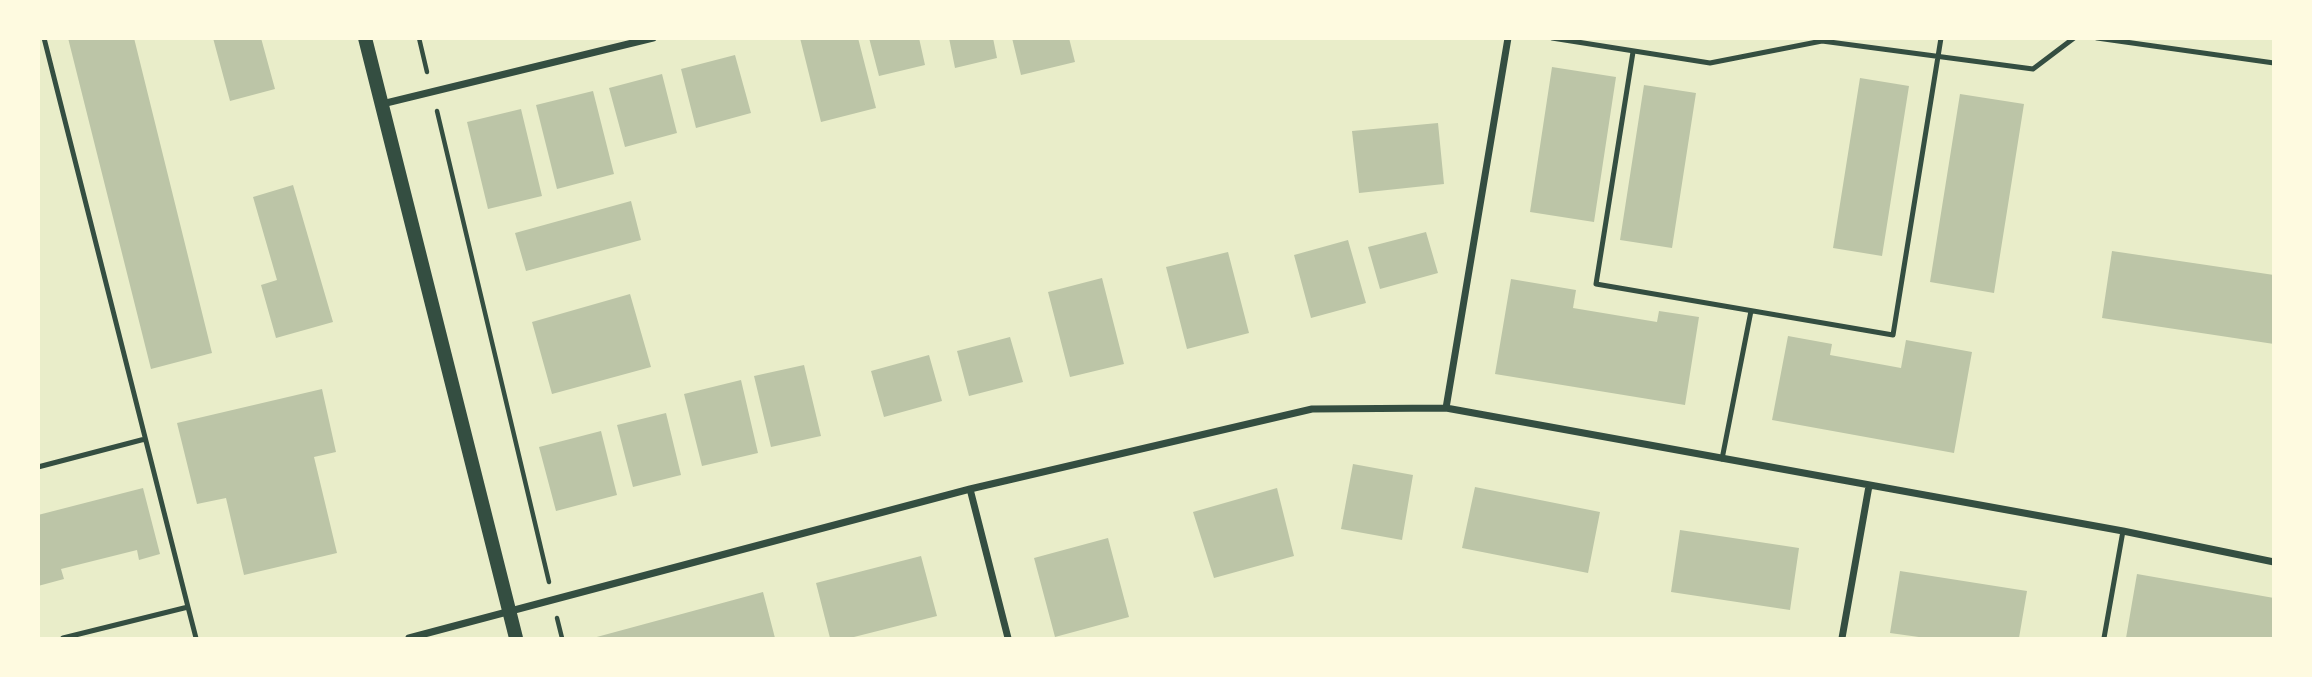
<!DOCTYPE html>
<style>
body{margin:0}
#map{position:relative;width:2312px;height:677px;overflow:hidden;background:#e9edc9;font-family:Lora,serif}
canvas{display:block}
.frame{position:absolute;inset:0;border:40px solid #fefae0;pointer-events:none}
</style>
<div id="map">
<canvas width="2312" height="677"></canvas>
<div class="frame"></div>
</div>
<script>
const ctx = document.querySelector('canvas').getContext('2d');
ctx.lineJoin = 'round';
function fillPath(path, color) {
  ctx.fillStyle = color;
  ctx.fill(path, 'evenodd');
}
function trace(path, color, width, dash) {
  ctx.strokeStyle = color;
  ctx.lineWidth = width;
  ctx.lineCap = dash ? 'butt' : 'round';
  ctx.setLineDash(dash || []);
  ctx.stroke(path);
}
const building = new Path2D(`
 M 68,38 L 134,38 L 212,353 L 151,369 Z
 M 213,38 L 261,38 L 275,89 L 230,101 Z
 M 800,38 L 858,38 L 876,108 L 821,122 Z
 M 869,38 L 919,38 L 925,65 L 879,76 Z
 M 949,38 L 993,38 L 997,58 L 955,68 Z
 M 1012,38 L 1069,38 L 1075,62 L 1021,75 Z
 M 735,55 L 751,113 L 696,128 L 681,69 Z
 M 1552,67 L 1616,77 L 1594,222 L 1530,212 Z
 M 662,74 L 677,133 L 625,147 L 609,88 Z
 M 1860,78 L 1909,86 L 1882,256 L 1833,248 Z
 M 1644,85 L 1696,93 L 1672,248 L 1620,240 Z
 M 593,91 L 614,174 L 557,189 L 536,105 Z
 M 1960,94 L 2024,104 L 1994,293 L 1930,282 Z
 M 521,109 L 542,196 L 488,209 L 467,122 Z
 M 1438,123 L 1444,184 L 1359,193 L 1352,131 Z
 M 293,185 L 333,322 L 276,338 L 261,285 L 277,280 L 253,197 Z
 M 631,201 L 641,240 L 526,271 L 515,233 Z
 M 1426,232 L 1438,273 L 1380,289 L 1368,247 Z
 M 1348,240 L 1366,303 L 1311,318 L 1294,255 Z
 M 2112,251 L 2274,275 L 2274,344 L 2102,318 Z
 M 1228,252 L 1249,333 L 1187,349 L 1166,267 Z
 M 1102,278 L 1124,364 L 1070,377 L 1048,292 Z
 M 1511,279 L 1576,290 L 1573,308 L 1657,322 L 1659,311 L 1699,317 L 1685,405 L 1495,374 Z
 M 630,294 L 651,367 L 552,394 L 532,322 Z
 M 1788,336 L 1832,344 L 1830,355 L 1901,368 L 1906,340 L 1972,352 L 1954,453 L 1772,420 Z
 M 1010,337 L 1023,382 L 969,396 L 957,351 Z
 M 929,355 L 942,401 L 884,417 L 871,371 Z
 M 804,365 L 821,436 L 771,447 L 754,376 Z
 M 741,380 L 758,453 L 702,466 L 684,394 Z
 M 322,389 L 336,452 L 314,457 L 337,553 L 244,575 L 226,498 L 197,504 L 177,423 Z
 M 666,413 L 681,475 L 633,487 L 617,425 Z
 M 601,431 L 617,495 L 556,511 L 539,447 Z
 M 1353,464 L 1413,475 L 1402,540 L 1341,529 Z
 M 1475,487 L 1600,512 L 1588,573 L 1462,548 Z
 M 143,488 L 160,554 L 139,560 L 137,550 L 61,569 L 64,579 L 38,586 L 38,515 Z
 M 1277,488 L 1294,556 L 1214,578 L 1193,512 Z
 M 1680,530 L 1799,548 L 1790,610 L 1671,592 Z
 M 1108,538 L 1129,617 L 1055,637 L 1034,558 Z
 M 921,556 L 937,616 L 850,638 L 830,638 L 816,583 Z
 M 1900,571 L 2027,591 L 2019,638 L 1926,638 L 1890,633 Z
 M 2137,574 L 2274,598 L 2274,638 L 2126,638 Z
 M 763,592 L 775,638 L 593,638 Z`);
const path = new Path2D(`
 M 419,38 L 427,72
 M 437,111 L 549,582
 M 557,618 L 562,638`);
const service = new Path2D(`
 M 44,38 L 188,607 L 63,638
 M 1552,38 L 1710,63 L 1822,41 L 2033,69 L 2074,38
 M 2097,38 L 2274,63
 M 1633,52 L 1596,284 L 1893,335 L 1941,38
 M 1722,459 L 1751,311
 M 38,467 L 145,439
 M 188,607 L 196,638
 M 2104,638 L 2123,531`);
const minor = new Path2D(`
 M 382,104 L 653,38
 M 1446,408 L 1508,38
 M 970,489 L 1008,638
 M 409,638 L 970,489 L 1312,409 L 1446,408 L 2123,531 L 2274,562
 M 1842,638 L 1869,486`);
const secondary = new Path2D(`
 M 365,38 L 516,638`);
fillPath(building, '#bcc5a7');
trace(path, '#344e41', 4.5);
trace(service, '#344e41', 5);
trace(minor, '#344e41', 7);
trace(secondary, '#344e41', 14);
</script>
